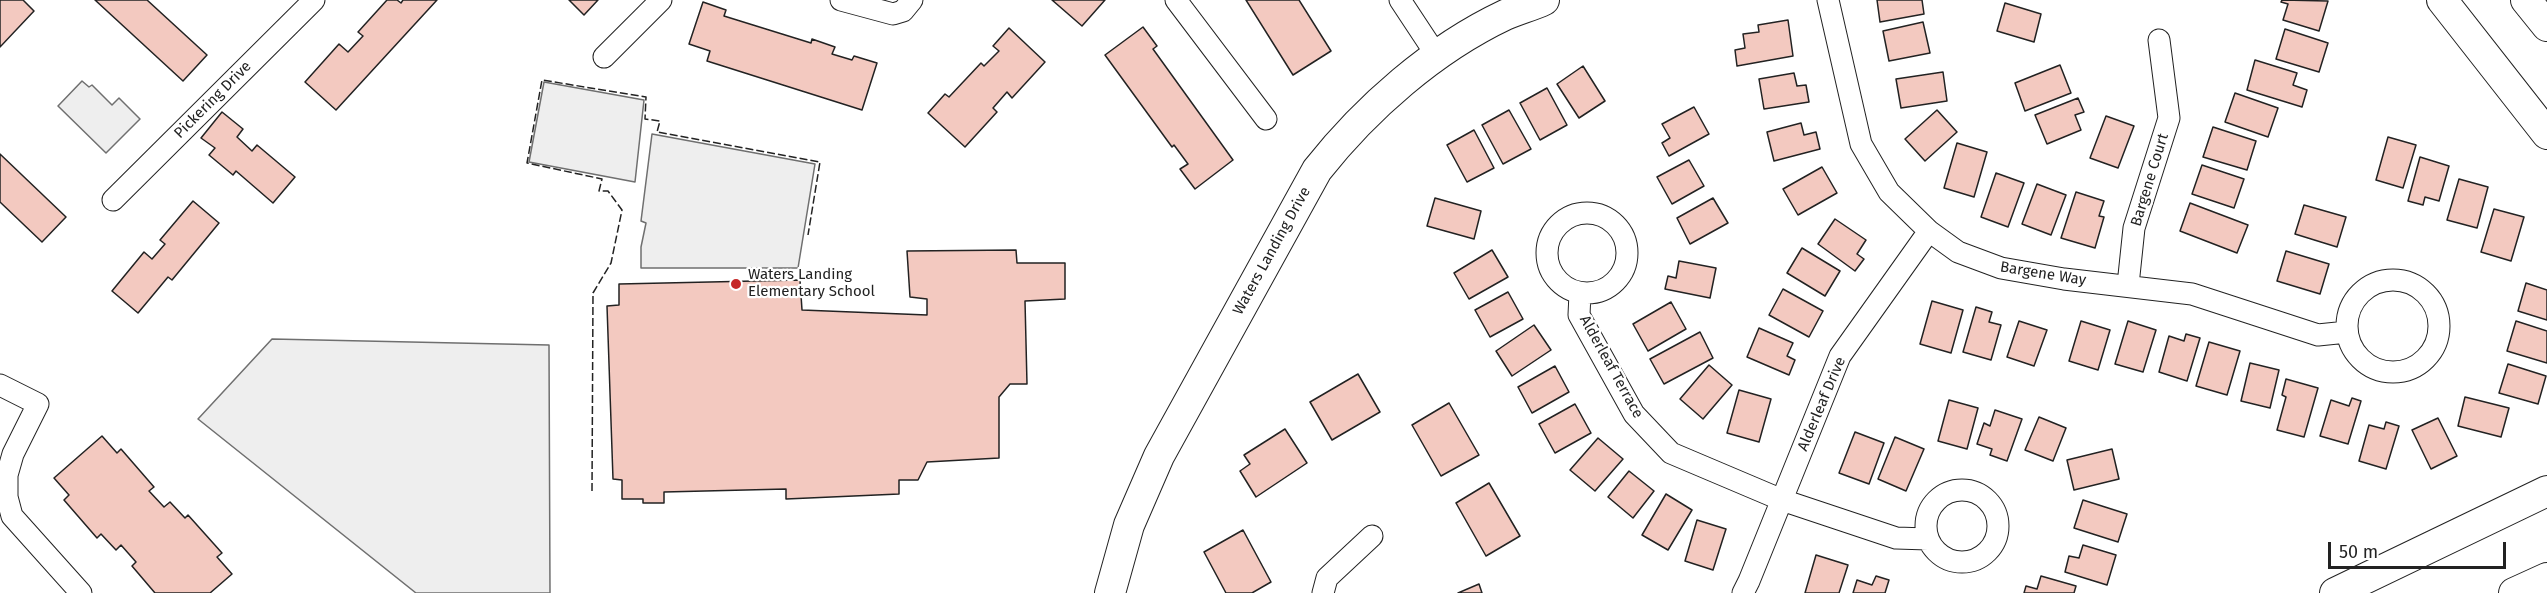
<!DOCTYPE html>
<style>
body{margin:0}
#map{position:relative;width:2547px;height:593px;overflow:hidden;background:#fff;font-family:"Fira Sans",sans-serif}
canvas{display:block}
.scale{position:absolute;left:2328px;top:542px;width:178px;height:27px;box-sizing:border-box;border:3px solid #222;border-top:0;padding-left:8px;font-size:18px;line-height:21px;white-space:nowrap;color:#222;-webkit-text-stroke:4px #fff;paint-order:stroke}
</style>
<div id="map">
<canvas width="2547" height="593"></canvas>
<div class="scale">50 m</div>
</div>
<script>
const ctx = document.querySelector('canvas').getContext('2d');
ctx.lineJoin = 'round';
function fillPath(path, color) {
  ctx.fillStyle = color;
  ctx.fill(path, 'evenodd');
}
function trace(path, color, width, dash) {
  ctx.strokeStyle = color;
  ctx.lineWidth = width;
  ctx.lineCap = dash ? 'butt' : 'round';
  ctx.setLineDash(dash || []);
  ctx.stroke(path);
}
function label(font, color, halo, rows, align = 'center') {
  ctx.font = font + ' "Fira Sans",sans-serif';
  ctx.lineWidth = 4.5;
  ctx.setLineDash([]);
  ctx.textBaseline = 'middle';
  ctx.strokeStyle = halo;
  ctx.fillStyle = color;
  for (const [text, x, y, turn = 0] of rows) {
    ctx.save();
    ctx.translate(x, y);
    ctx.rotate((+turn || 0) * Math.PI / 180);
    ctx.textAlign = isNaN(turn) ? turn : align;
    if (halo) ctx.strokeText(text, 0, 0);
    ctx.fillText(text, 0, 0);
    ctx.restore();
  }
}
const green = new Path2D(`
 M 82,81 L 89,87 L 92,85 L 112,105 L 119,98 L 140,119 L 106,153 L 58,106 Z
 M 544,82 L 644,100 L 635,182 L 529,162 Z
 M 652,134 L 815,164 L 798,268 L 641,268 L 641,247 L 646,223 L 641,221 Z
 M 272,339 L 549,345 L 550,593 L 416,593 L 198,419 Z`);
const building = new Path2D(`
 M 0,0 L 23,0 L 34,11 L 0,47 Z
 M 95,0 L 147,0 L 207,55 L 183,81 Z
 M 387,0 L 397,0 L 401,3 L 403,0 L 437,0 L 336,110 L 305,82 L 339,44 L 348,52 L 363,36 L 358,32 Z
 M 569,0 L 598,0 L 584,15 Z
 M 1052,0 L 1105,0 L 1082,26 Z
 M 1246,0 L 1299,0 L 1331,51 L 1293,75 Z
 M 1877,0 L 1922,0 L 1924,14 L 1880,22 Z
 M 2282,0 L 2328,1 L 2319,31 L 2283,20 L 2288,4 L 2281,2 Z
 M 703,2 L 726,10 L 724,16 L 811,43 L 812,39 L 835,47 L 832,54 L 852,60 L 854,56 L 877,63 L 862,110 L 707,61 L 710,51 L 689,44 Z
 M 2005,3 L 2041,14 L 2034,42 L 1997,31 Z
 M 1788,20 L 1793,56 L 1737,66 L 1735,50 L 1745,48 L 1743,34 L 1759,32 L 1758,25 Z
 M 1923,22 L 1930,53 L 1889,61 L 1883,31 Z
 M 1143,27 L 1157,46 L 1153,49 L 1233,160 L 1195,189 L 1180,169 L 1188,164 L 1174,145 L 1172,147 L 1105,55 Z
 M 1009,28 L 1045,62 L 1012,98 L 1007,92 L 993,108 L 997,112 L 965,147 L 928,113 L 945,94 L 949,97 L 981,63 L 984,66 L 999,51 L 993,46 Z
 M 2285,29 L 2328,43 L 2319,72 L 2276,59 Z
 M 2255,60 L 2297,73 L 2293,85 L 2307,90 L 2302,107 L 2247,90 Z
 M 2060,65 L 2071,93 L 2025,111 L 2015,83 Z
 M 1583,66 L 1605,101 L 1579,118 L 1557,84 Z
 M 1943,72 L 1947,101 L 1901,108 L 1896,79 Z
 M 1794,73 L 1797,86 L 1806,85 L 1809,102 L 1764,109 L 1759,79 Z
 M 1547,88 L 1567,125 L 1540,140 L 1520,103 Z
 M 2235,93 L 2278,108 L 2268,137 L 2225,122 Z
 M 2078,98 L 2084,112 L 2075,115 L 2081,130 L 2047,144 L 2035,115 Z
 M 1694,107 L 1709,134 L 1669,156 L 1662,143 L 1670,138 L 1662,124 Z
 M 1509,110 L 1531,149 L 1503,164 L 1482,125 Z
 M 1937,110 L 1957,132 L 1925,161 L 1905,139 Z
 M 222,112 L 243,129 L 237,137 L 252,151 L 257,145 L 295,177 L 273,203 L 236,171 L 233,175 L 209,155 L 215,148 L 201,138 Z
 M 2106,116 L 2134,126 L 2118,168 L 2090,158 Z
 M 1801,123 L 1804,135 L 1816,132 L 1820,149 L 1774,161 L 1767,132 Z
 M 2213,127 L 2256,141 L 2247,170 L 2203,157 Z
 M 1474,130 L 1494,168 L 1467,182 L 1447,145 Z
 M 2388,137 L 2416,145 L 2403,188 L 2376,180 Z
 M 1957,143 L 1987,152 L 1974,197 L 1944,188 Z
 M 0,154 L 66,217 L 42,242 L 0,202 Z
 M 2420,157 L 2449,166 L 2439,201 L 2425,197 L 2423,205 L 2408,201 Z
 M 1689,160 L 1704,186 L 1672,204 L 1657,177 Z
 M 2202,165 L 2244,179 L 2234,208 L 2192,194 Z
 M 1822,167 L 1837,193 L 1798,215 L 1783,189 Z
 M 1996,173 L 2024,183 L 2008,227 L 1981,217 Z
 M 2459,179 L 2488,187 L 2477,228 L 2447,220 Z
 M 2037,184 L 2066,195 L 2051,235 L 2022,224 Z
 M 2076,192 L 2104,201 L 2099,216 L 2104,217 L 2095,248 L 2061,238 Z
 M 1435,198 L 1481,211 L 1474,239 L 1427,226 Z
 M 1713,198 L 1728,223 L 1690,244 L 1677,218 Z
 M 193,201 L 219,223 L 172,280 L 168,277 L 138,313 L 112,291 L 144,252 L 152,259 L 165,244 L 160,240 Z
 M 2190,203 L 2248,225 L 2237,253 L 2180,231 Z
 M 2304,205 L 2346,217 L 2337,247 L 2295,234 Z
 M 2494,209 L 2524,217 L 2511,261 L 2481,252 Z
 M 1835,219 L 1866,240 L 1857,254 L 1864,259 L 1855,271 L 1818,244 Z
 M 1802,248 L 1840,271 L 1825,296 L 1787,273 Z
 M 1016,250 L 1017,263 L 1065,263 L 1065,299 L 1025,301 L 1027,384 L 1010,384 L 999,397 L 999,458 L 927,462 L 918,480 L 899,480 L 899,494 L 786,499 L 786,489 L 664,492 L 664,503 L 643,503 L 643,499 L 622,499 L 622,480 L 613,479 L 607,306 L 619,305 L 619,284 L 800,280 L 802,310 L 927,315 L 927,299 L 910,297 L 907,251 Z
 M 1492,250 L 1508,277 L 1469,299 L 1454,273 Z
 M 2286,251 L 2329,264 L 2320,294 L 2277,281 Z
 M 1679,261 L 1716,268 L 1710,298 L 1665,289 L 1668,276 L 1676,278 Z
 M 2526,283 L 2547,290 L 2547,320 L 2518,311 Z
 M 1783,289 L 1823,311 L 1809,337 L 1769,315 Z
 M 1508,292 L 1523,319 L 1490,337 L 1475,310 Z
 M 1932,301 L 1963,310 L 1951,353 L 1920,344 Z
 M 1671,302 L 1686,329 L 1648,351 L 1633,324 Z
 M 1976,307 L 1992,312 L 1989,322 L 2001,325 L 1991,360 L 1963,352 Z
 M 2019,321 L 2047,330 L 2034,366 L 2007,357 Z
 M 2081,321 L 2110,330 L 2098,370 L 2069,361 Z
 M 2128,321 L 2156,330 L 2143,372 L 2115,364 Z
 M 2516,321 L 2547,331 L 2547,363 L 2507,351 Z
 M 1534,325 L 1551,350 L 1512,376 L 1496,351 Z
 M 1759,328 L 1793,343 L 1787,356 L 1795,360 L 1789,375 L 1747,357 Z
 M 1700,332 L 1713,358 L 1664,384 L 1650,359 Z
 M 2186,334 L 2200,338 L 2187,381 L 2159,372 L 2169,336 L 2184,341 Z
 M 2209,342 L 2240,351 L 2227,395 L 2196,386 Z
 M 2250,363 L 2279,370 L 2270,408 L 2241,401 Z
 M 2508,364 L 2546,376 L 2538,404 L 2499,393 Z
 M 1709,365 L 1732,385 L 1703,419 L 1680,399 Z
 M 1555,366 L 1569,392 L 1532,413 L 1518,387 Z
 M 1358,374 L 1380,412 L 1332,440 L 1310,402 Z
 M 2286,379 L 2318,388 L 2304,437 L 2277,430 L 2286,397 L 2282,395 Z
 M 1739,390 L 1771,399 L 1759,442 L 1727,433 Z
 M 2465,397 L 2509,408 L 2501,437 L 2458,426 Z
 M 2352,398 L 2361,401 L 2348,444 L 2320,436 L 2331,400 L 2349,406 Z
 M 1949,400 L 1978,408 L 1967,449 L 1938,441 Z
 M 1449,403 L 1479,455 L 1441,476 L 1412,425 Z
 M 1575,404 L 1591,433 L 1555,453 L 1539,424 Z
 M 1995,410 L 2022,419 L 2007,461 L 1990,455 L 1992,449 L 1977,444 L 1984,423 L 1990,426 Z
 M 2039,417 L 2066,428 L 2053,461 L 2025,450 Z
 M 2438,418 L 2457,456 L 2431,469 L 2412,430 Z
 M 2386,422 L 2399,426 L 2386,469 L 2359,461 L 2369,425 L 2384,429 Z
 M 1285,429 L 1307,463 L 1256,497 L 1240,471 L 1250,464 L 1244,455 Z
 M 1855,432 L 1884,443 L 1869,484 L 1839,473 Z
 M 102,436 L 117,453 L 121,449 L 154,487 L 149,491 L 164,507 L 170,502 L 185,518 L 188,515 L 222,553 L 217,557 L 232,574 L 210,593 L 155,593 L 132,566 L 136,562 L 121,545 L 116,550 L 101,534 L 97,538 L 64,500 L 69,495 L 54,478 Z
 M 1895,437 L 1924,449 L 1906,491 L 1878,479 Z
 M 1598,438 L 1623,459 L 1595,491 L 1570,470 Z
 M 2112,449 L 2119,479 L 2074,490 L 2067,460 Z
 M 1629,471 L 1654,491 L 1633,518 L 1608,497 Z
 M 1489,483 L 1520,536 L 1486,556 L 1456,503 Z
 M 1666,494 L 1692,510 L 1668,550 L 1642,535 Z
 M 2083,500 L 2127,514 L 2118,542 L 2074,528 Z
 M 1697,520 L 1726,529 L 1713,570 L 1685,561 Z
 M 1243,530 L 1271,582 L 1252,593 L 1226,593 L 1204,552 Z
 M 2083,545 L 2116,555 L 2107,585 L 2065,572 L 2069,556 L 2079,558 Z
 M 1816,555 L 1848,565 L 1839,593 L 1805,593 Z
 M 1876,576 L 1889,580 L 1885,593 L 1853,593 L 1857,580 L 1872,585 Z
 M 2041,576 L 2076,586 L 2074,593 L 2024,593 L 2026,586 L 2037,589 Z
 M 1479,584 L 1482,593 L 1458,593 Z`);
const street = new Path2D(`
 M 841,0 L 893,14 L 903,11 L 912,0
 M 1176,0 L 1266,119
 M 1400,0 L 1437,56
 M 1828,0 L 1861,144 L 1889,192 L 1929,231 L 1958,252 L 2001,268 L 2064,279 L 2192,294 L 2318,335 L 2347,332
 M 604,57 L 661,0
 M 113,200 L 314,0
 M1547 253a40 40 0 1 1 80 0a40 40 0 1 1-80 0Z
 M2347 326a46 46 0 1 1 92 0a46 46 0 1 1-92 0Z
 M 2128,285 L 2134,228 L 2169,118 L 2159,40
 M 1580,293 L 1579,315 L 1634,414 L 1671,453 L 1782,500 L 1896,538 L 1928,539
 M 0,385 L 38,404 L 13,454 L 7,475 L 7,497 L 12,516 L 81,593
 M1926 526a36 36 0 1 1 72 0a36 36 0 1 1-72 0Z
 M 1323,593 L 1327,578 L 1372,536
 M 1743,593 L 1749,581 L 1840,356 L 1929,231`);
const secondary = new Path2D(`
 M 2442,0 L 2547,134
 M 2526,0 L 2547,26
 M 1110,593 L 1129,525 L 1159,456 L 1317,170 C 1366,108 1433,49 1505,15 C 1518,9 1532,6 1544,0
 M 2335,593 L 2547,491
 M 2514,593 L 2547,578`);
const fence = new Path2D(`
 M 592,491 L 593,293 L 611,263 L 622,210 L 608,191 L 599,191 L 602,179 L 527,163 L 542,80 L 646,97 L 645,119 L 660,121 L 657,132 L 820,162 L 808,235`);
const markers = [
 [736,284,6,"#c62828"]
];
const streetNames = [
 ["Pickering Drive",213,100,-45],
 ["Bargene Court",2150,180,-73],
 ["Waters Landing Drive",1272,251,-61],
 ["Bargene Way",2043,274,9],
 ["Alderleaf Terrace",1611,367,61],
 ["Alderleaf Drive",1822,404,-67]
];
const poiNames = [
 ["Waters Landing",748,275],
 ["Elementary School",748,292]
];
fillPath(green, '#eee');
trace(green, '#6f6f6f', 1.5);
fillPath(building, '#f3c9c0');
trace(building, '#222', 1.5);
trace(street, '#222', 23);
trace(secondary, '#222', 32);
trace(street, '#fff', 21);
trace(secondary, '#fff', 30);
trace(fence, '#222', 1.5, [8, 3]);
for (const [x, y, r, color] of markers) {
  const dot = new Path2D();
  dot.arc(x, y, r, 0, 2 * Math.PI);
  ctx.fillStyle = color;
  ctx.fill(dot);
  trace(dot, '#fff', 2);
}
label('15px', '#222', '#fff', streetNames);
label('15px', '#222', '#fff', poiNames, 'left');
</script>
